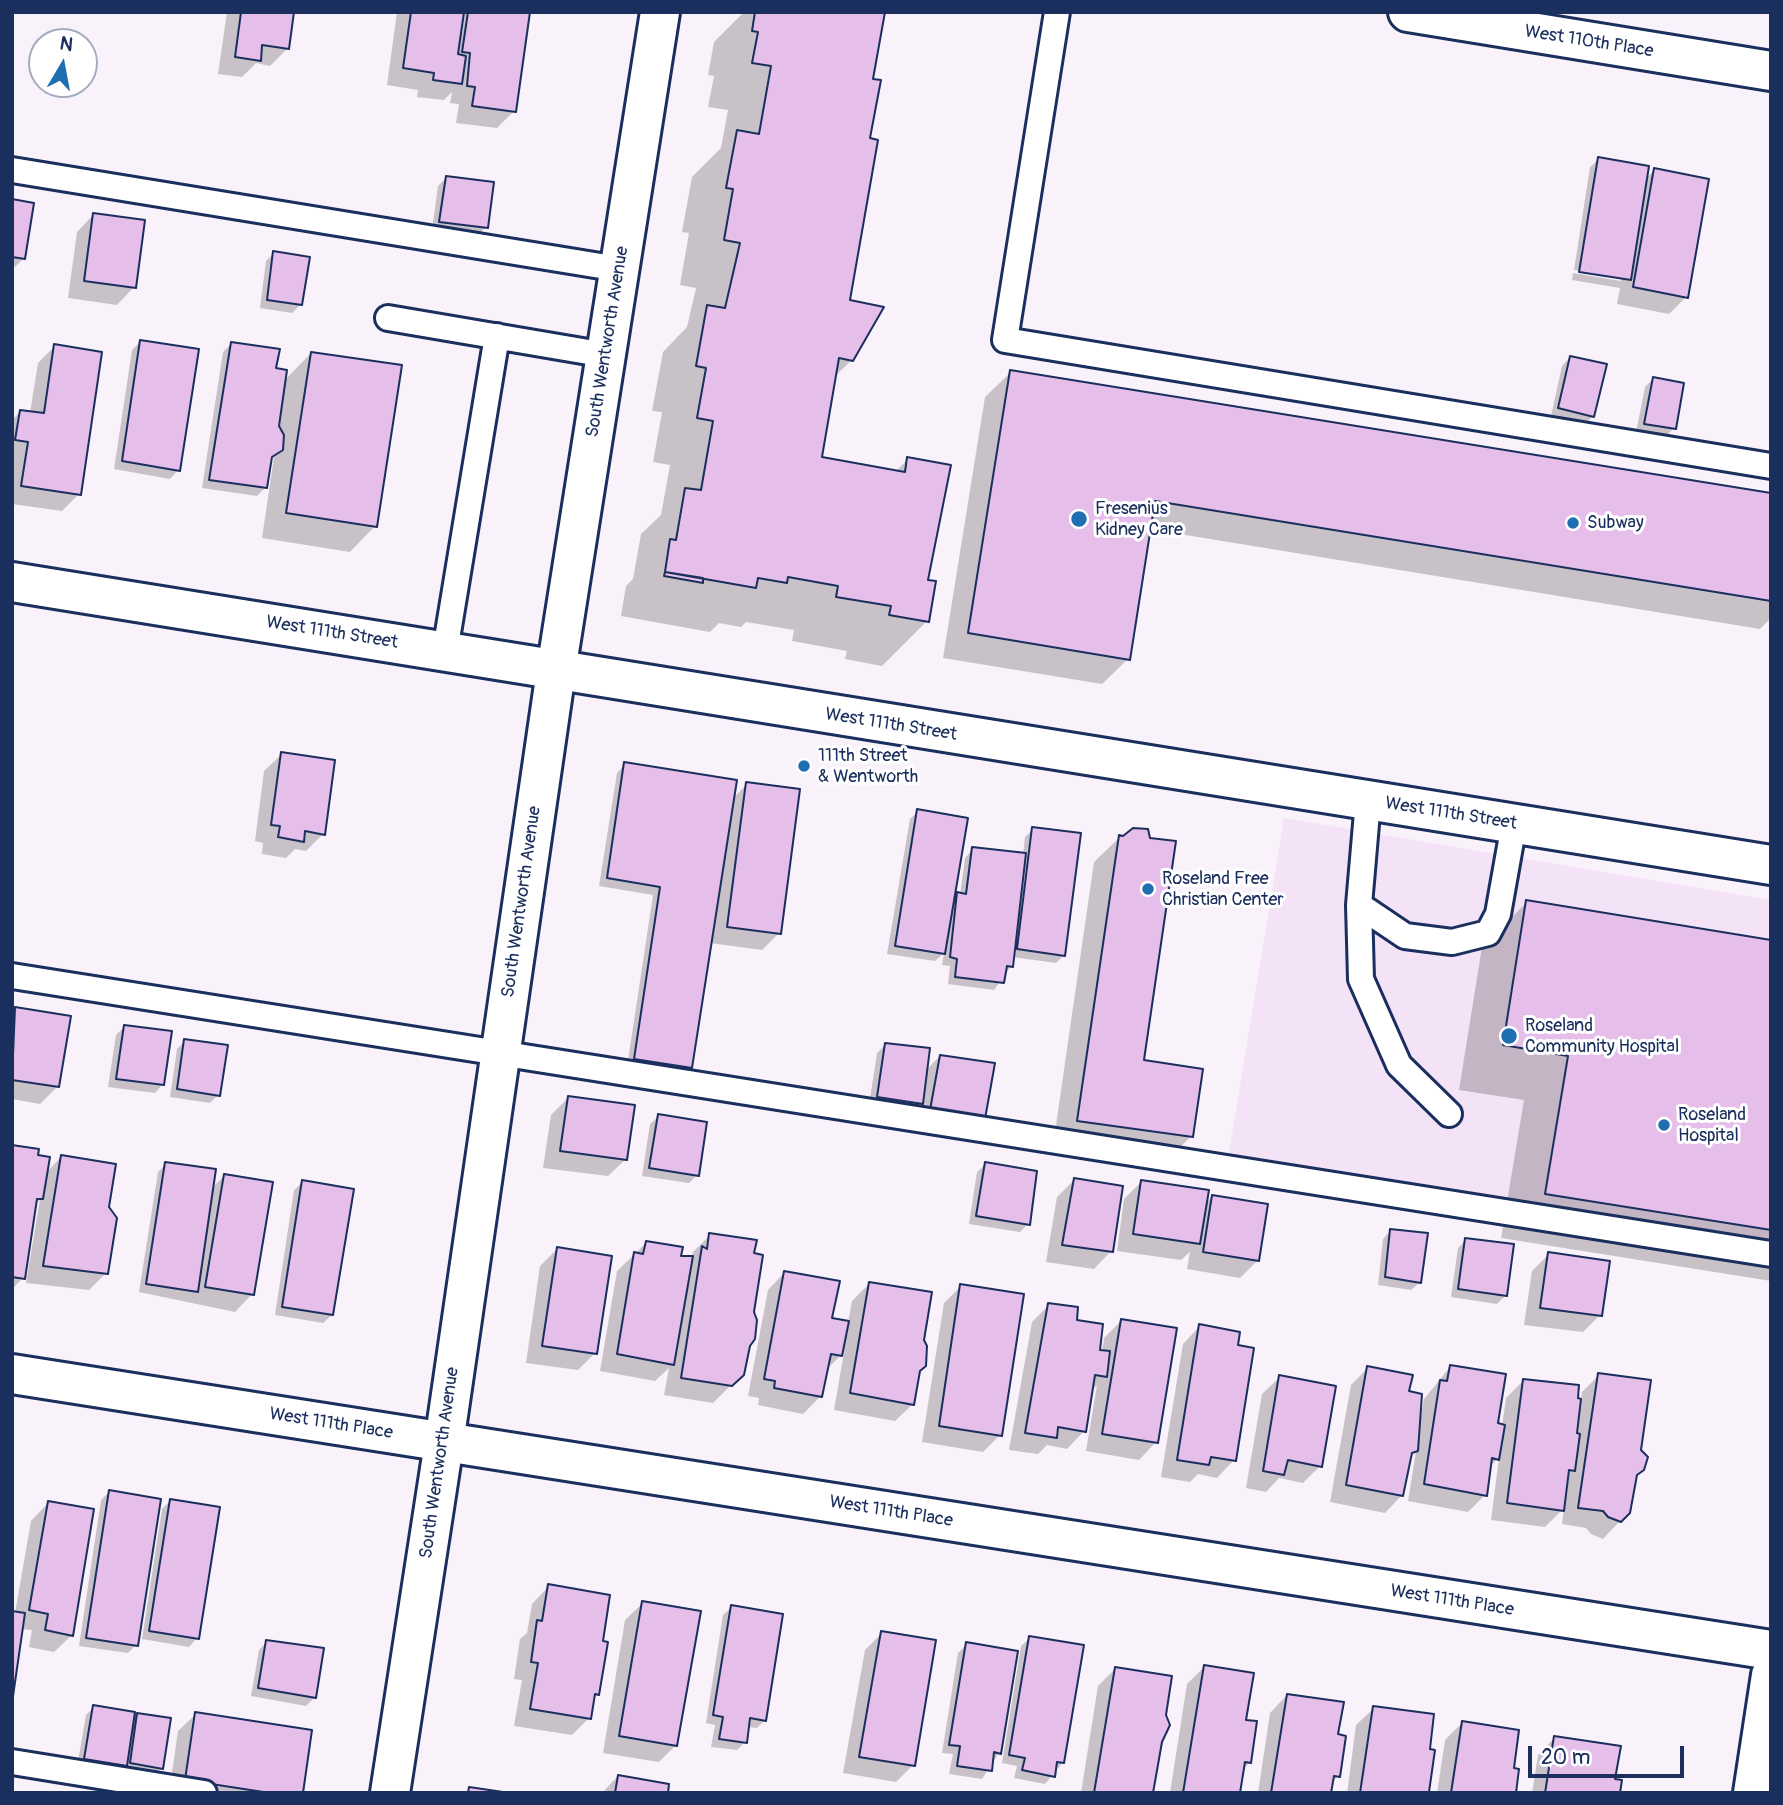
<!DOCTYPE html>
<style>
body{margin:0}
#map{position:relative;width:1783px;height:1805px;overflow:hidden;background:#faf2fb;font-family:Pangolin,sans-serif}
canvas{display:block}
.frame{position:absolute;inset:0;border:14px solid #1b2f5e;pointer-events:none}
.north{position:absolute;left:28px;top:28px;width:70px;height:70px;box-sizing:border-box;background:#fff;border:2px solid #a4acbf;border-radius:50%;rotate:10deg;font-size:19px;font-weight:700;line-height:28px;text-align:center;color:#1b2f5e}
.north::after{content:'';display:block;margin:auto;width:24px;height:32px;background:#1f6fb2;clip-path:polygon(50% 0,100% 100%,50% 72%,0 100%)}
.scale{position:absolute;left:1528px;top:1746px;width:156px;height:32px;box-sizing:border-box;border:4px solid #1b2f5e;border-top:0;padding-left:9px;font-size:21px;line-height:24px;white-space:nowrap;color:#1b2f5e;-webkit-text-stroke:5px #fff;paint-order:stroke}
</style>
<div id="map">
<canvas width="1783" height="1805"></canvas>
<div class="frame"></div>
<div class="north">N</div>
<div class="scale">20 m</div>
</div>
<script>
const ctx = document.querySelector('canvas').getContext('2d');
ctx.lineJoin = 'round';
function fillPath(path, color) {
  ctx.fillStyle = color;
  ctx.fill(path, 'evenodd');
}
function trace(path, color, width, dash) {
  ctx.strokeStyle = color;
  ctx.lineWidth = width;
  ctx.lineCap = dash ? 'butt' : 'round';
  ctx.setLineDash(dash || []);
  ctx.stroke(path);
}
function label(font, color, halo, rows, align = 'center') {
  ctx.font = font + ' Pangolin,sans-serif';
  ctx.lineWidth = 6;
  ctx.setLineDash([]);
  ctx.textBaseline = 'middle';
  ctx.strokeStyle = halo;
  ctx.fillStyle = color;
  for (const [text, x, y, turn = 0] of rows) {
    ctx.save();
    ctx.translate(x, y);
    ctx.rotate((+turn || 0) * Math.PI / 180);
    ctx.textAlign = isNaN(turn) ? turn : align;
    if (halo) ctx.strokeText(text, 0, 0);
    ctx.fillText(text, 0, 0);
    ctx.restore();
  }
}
const built = new Path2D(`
 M 1284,818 L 1771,900 L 1771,1259 L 1226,1171 Z`);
const shadow = new Path2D(`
 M 227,12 L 293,12 L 288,48 L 270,66 L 256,63 L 242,77 L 218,74 Z
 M 397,12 L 528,12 L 514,111 L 497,128 L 456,123 L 459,104 L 450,103 L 452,92 L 444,100 L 417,97 L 418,90 L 387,85 Z
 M 744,12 L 883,12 L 871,80 L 868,140 L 848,302 L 852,360 L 834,377 L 820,459 L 895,472 L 908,459 L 926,581 L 927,621 L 882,666 L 845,659 L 847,651 L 792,641 L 794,630 L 746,622 L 741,627 L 719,623 L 710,632 L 621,616 L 626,586 L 633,579 L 641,534 L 661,515 L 670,465 L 653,462 L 662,412 L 652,411 L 663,352 L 687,327 L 696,288 L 680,285 L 689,233 L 682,232 L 692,177 L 721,148 L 728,110 L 708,107 L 714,76 L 708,75 L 714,42 Z
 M 1599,159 L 1645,179 L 1655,170 L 1686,297 L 1669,314 L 1617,304 L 1620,288 L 1572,280 L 1573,273 L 1621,281 L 1621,277 L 1574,270 L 1590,167 Z
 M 446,178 L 486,227 L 478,235 L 432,230 L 438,186 Z
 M 12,201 L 24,258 L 15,267 L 12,266 Z
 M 94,214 L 134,287 L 117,305 L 68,298 L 77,232 Z
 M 274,253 L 300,305 L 292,313 L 260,308 L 266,261 Z
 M 140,342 L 178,470 L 170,479 L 114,469 L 132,350 Z
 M 231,344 L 274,370 L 283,382 L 311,353 L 375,526 L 350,552 L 262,538 L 274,457 L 270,460 L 265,488 L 257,496 L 202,488 L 223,352 Z
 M 55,346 L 79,494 L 62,511 L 12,504 L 12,420 L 20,412 L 30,413 L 38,363 Z
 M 1570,357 L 1593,416 L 1585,424 L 1551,416 L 1562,366 Z
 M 1011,372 L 1771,495 L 1771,618 L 1760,629 L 1149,529 L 1128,659 L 1102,684 L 943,658 L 985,397 Z
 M 1653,379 L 1674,428 L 1666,436 L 1636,432 L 1645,387 Z
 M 282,754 L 323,834 L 306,851 L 295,849 L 286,858 L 262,854 L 263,843 L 255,841 L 264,771 Z
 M 625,764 L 732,799 L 747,784 L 779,933 L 762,950 L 710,943 L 690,1067 L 682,1075 L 627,1067 L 653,895 L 599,886 L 617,773 Z
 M 918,811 L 955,893 L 960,895 L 965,858 L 973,849 L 1023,855 L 1025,837 L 1033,829 L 1064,955 L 1056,963 L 1012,957 L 1011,966 L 994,990 L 948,984 L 950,966 L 942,965 L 944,953 L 935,961 L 887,954 L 910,819 Z
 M 1120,837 L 1142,1061 L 1191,1136 L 1166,1162 L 1053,1146 L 1094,862 Z
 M 1527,902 L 1771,942 L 1771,1281 L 1501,1238 L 1524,1100 L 1459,1090 L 1482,947 Z
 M 15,1009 L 57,1087 L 40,1104 L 12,1099 L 12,1012 Z
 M 124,1027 L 163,1084 L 155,1093 L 108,1087 L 116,1035 Z
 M 185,1041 L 218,1095 L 210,1103 L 170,1097 L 177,1049 Z
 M 885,1045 L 925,1071 L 940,1056 L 984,1119 L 869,1105 L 877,1053 Z
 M 568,1098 L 626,1159 L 608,1176 L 543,1168 L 551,1115 Z
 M 659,1116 L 697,1175 L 689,1183 L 642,1176 L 650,1124 Z
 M 12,1146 L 36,1156 L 46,1173 L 61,1157 L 107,1208 L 106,1273 L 89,1290 L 26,1283 L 40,1199 L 35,1205 L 23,1278 L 12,1289 Z
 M 166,1164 L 211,1189 L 224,1176 L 252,1294 L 235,1312 L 139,1292 L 158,1172 Z
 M 986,1164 L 1028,1224 L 1020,1232 L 969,1224 L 977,1172 Z
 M 1074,1180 L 1111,1251 L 1094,1269 L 1046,1262 L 1057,1197 Z
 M 303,1182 L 332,1315 L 323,1323 L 275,1315 L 294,1190 Z
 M 1141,1182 L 1204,1205 L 1213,1196 L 1257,1261 L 1240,1278 L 1187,1269 L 1190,1252 L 1181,1260 L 1117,1251 L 1124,1199 Z
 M 1391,1230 L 1420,1282 L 1411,1290 L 1378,1285 L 1383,1239 Z
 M 710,1235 L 748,1345 L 742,1374 L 713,1403 L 664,1395 L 669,1368 L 655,1381 L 600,1371 L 617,1271 L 646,1243 L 679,1258 L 692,1258 L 693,1252 Z
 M 1466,1240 L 1505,1296 L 1497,1304 L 1451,1297 L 1458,1248 Z
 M 557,1249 L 595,1353 L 578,1370 L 526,1363 L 540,1266 Z
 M 1549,1254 L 1600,1315 L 1583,1332 L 1524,1325 L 1532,1271 Z
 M 785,1272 L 830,1320 L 848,1323 L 852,1301 L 869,1284 L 918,1370 L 913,1404 L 895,1421 L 834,1410 L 844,1352 L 826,1370 L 821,1396 L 803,1414 L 758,1405 L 759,1398 L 748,1396 L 768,1290 Z
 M 961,1286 L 1000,1435 L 983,1452 L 922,1442 L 944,1303 Z
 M 1049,1305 L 1075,1322 L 1098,1351 L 1102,1352 L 1104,1338 L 1122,1320 L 1156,1442 L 1139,1460 L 1086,1451 L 1097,1385 L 1091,1391 L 1084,1431 L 1067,1449 L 1047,1445 L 1038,1454 L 1009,1450 L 1032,1322 Z
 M 1200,1326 L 1234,1460 L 1217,1478 L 1198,1474 L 1190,1482 L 1161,1477 L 1183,1344 Z
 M 1450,1367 L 1496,1425 L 1502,1426 L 1506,1398 L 1523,1381 L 1581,1400 L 1582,1392 L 1599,1375 L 1639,1451 L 1643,1469 L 1635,1477 L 1620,1521 L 1603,1539 L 1591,1534 L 1586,1528 L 1562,1524 L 1564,1508 L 1545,1527 L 1491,1520 L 1499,1458 L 1489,1467 L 1485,1495 L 1468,1512 L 1408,1501 L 1416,1451 L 1409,1457 L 1402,1495 L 1385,1513 L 1330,1502 L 1351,1385 L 1368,1368 L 1407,1393 L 1417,1421 L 1420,1422 L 1424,1399 Z
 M 1280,1377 L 1320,1466 L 1303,1483 L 1279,1478 L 1266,1492 L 1246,1488 L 1262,1394 Z
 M 109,1492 L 136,1645 L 128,1653 L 79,1646 L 101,1500 Z
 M 170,1501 L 197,1638 L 189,1647 L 142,1639 L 162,1509 Z
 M 48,1503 L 72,1635 L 54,1652 L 29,1647 L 32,1630 L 21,1629 L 15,1613 L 31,1521 Z
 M 549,1586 L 601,1643 L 597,1694 L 592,1700 L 589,1718 L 572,1735 L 514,1726 L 522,1680 L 514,1679 L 520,1639 L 527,1633 L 532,1604 Z
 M 643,1603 L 676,1745 L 659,1762 L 603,1753 L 625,1620 Z
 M 732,1607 L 765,1720 L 757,1728 L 747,1727 L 745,1742 L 737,1750 L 711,1747 L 715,1725 L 706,1723 L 723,1615 Z
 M 882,1633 L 913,1765 L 896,1782 L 843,1773 L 865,1650 Z
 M 1030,1638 L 1063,1762 L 1045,1784 L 1014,1778 L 1017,1766 L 1002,1763 L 1021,1646 Z
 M 267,1642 L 314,1698 L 306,1706 L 251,1696 L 259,1650 Z
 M 967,1644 L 999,1753 L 982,1779 L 949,1774 L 953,1754 L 942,1753 L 958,1653 Z
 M 1204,1667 L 1244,1721 L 1249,1763 L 1242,1770 L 1238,1793 L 1170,1793 L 1187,1684 Z
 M 1115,1669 L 1160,1741 L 1152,1793 L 1081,1793 L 1098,1686 Z
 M 1287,1695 L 1336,1736 L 1338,1776 L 1331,1783 L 1329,1793 L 1258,1793 L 1270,1713 Z
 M 94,1707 L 132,1721 L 138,1715 L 161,1768 L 153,1776 L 123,1771 L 123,1767 L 117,1773 L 77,1767 L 86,1715 Z
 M 1374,1708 L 1429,1750 L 1426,1793 L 1347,1793 L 1356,1725 Z
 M 196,1714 L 301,1793 L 169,1793 L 178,1731 Z
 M 1462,1723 L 1512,1769 L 1514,1793 L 1437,1793 L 1445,1740 Z
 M 1555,1737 L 1613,1780 L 1618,1793 L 1532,1793 L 1538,1755 Z
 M 618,1776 L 666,1793 L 602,1793 Z`);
const building = new Path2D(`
 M 241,12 L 294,12 L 289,49 L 262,45 L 261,61 L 235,57 Z
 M 411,12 L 464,12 L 458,54 L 466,56 L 462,84 L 433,80 L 434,73 L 403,68 Z
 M 468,12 L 530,12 L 516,112 L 472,106 L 475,87 L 467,86 L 470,53 L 462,52 Z
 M 755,12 L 885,12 L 873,79 L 881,80 L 870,138 L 878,140 L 850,300 L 884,307 L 853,361 L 839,358 L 822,457 L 905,472 L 907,457 L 951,465 L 928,580 L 936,581 L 929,622 L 889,615 L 891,606 L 836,597 L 838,586 L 788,577 L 787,583 L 758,578 L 756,588 L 665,572 L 670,539 L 676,540 L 685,488 L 701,490 L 713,421 L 697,418 L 706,368 L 696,366 L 707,305 L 725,308 L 740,243 L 724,240 L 733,189 L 726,188 L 737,130 L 759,134 L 771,66 L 752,63 L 758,32 L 752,31 Z
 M 1598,157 L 1649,166 L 1631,280 L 1579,272 Z
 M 1654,168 L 1709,179 L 1688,298 L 1633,287 Z
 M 446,176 L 494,182 L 488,228 L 439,222 Z
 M 12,199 L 34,203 L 25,259 L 12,257 Z
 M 93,213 L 145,220 L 136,288 L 84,281 Z
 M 273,251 L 310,257 L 302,305 L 267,300 Z
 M 140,340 L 199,349 L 180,471 L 122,461 Z
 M 231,342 L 280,349 L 276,368 L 287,370 L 279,426 L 284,435 L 283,450 L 272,457 L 267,488 L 209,480 Z
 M 54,344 L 102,352 L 81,495 L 21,486 L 28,442 L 15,440 L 20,410 L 44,413 Z
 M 311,352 L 402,365 L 377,527 L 286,513 Z
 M 1570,356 L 1607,364 L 1594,417 L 1558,408 Z
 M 1010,370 L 1771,493 L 1771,601 L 1155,501 L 1130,660 L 968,633 Z
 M 1653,377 L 1684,383 L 1676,429 L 1644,424 Z
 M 665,572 L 703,578 L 703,583 L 664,576 Z
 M 281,752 L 335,760 L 325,835 L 305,831 L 304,842 L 278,837 L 280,826 L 271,825 Z
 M 624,762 L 737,780 L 692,1068 L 634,1059 L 660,887 L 607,878 Z
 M 746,782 L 800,789 L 781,934 L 727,927 Z
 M 917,809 L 968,818 L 945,954 L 895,946 Z
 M 1032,827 L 1081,833 L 1065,956 L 1017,949 Z
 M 1133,828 L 1148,829 L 1150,838 L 1176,841 L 1144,1060 L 1203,1069 L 1193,1137 L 1077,1121 L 1119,835 L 1123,836 Z
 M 972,847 L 1026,853 L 1013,967 L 1007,966 L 1004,983 L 955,977 L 957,959 L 950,957 L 957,892 L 966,894 Z
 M 1526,900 L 1771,940 L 1771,1230 L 1545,1194 L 1568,1056 L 1503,1045 Z
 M 15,1007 L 71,1016 L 59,1087 L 12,1080 Z
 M 124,1025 L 172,1031 L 164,1085 L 116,1079 Z
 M 184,1039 L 228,1045 L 220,1096 L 177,1089 Z
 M 885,1043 L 930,1048 L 923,1104 L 877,1097 Z
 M 940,1055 L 995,1063 L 985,1119 L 930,1110 Z
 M 568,1096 L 635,1105 L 627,1160 L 560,1151 Z
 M 658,1114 L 707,1122 L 699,1176 L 649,1168 Z
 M 12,1145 L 39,1149 L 38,1155 L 50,1157 L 43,1199 L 37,1199 L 25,1279 L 12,1277 Z
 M 61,1155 L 116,1164 L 109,1207 L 117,1218 L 108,1274 L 43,1266 Z
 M 165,1162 L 216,1169 L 198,1292 L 146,1284 Z
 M 985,1162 L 1037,1171 L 1030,1225 L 976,1216 Z
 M 224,1174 L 273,1182 L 254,1295 L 205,1287 Z
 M 1074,1178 L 1123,1186 L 1113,1252 L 1062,1245 Z
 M 302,1180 L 354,1189 L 333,1315 L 282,1307 Z
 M 1141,1180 L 1209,1190 L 1200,1244 L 1133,1234 Z
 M 1212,1195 L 1268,1204 L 1259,1261 L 1203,1252 Z
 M 1390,1229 L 1428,1233 L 1421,1283 L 1385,1277 Z
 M 709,1233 L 757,1240 L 754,1253 L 763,1255 L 754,1312 L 757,1320 L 755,1339 L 750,1346 L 744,1375 L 732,1386 L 681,1378 L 702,1246 L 707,1249 Z
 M 1465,1238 L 1514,1244 L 1507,1296 L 1458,1289 Z
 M 646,1241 L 683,1247 L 681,1256 L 693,1256 L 674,1365 L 617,1354 L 634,1252 L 643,1254 Z
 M 557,1247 L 612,1256 L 597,1354 L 542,1346 Z
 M 1548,1252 L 1610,1261 L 1602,1316 L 1540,1308 Z
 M 784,1271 L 840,1281 L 832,1318 L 849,1321 L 842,1356 L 831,1354 L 822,1397 L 774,1388 L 775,1381 L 764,1379 Z
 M 869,1282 L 932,1292 L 924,1340 L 927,1346 L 926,1366 L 920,1371 L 914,1405 L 850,1393 Z
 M 960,1284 L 1024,1294 L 1002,1436 L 939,1426 Z
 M 1048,1303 L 1078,1307 L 1077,1320 L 1103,1324 L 1100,1350 L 1110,1351 L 1107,1377 L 1095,1375 L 1086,1432 L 1058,1427 L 1057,1438 L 1025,1433 Z
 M 1121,1319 L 1177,1328 L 1158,1443 L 1102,1434 Z
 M 1199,1324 L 1240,1332 L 1238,1345 L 1254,1348 L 1236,1461 L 1211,1457 L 1209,1465 L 1177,1460 Z
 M 1450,1365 L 1506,1374 L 1498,1423 L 1505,1425 L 1499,1460 L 1492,1458 L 1487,1496 L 1424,1484 L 1440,1380 L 1447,1381 Z
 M 1367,1366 L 1413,1375 L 1409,1391 L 1422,1394 L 1418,1451 L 1412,1453 L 1403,1496 L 1346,1485 Z
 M 1598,1373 L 1651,1380 L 1641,1450 L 1648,1457 L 1644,1470 L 1637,1475 L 1630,1513 L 1621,1522 L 1608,1517 L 1603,1511 L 1578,1508 Z
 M 1279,1375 L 1336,1386 L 1322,1467 L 1288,1460 L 1284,1475 L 1263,1471 Z
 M 1523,1379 L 1579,1385 L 1578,1398 L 1581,1399 L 1577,1433 L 1580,1434 L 1575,1471 L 1569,1470 L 1564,1511 L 1507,1503 Z
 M 109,1490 L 161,1499 L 138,1646 L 86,1638 Z
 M 170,1499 L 220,1507 L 199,1639 L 149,1631 Z
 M 48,1501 L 94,1509 L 73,1636 L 45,1630 L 48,1614 L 29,1610 Z
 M 548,1584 L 610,1595 L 603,1641 L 608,1642 L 599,1695 L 595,1694 L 591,1719 L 530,1709 L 538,1663 L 531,1662 L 537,1620 L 542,1621 Z
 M 642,1601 L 701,1611 L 677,1746 L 619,1736 Z
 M 731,1605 L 783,1614 L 766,1721 L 750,1718 L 747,1743 L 719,1739 L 723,1717 L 713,1715 Z
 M 12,1611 L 25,1613 L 12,1703 Z
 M 881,1631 L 936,1640 L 915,1766 L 859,1757 Z
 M 1029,1636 L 1084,1645 L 1064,1763 L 1057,1762 L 1055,1777 L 1022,1770 L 1025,1758 L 1009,1755 Z
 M 266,1640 L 324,1648 L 316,1698 L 258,1688 Z
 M 966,1642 L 1018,1651 L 1001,1754 L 994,1752 L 992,1771 L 957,1766 L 960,1746 L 949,1745 Z
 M 1204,1665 L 1254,1673 L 1246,1720 L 1257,1721 L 1251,1763 L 1245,1762 L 1240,1793 L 1183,1793 Z
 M 1115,1667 L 1172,1676 L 1166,1715 L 1170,1725 L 1162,1742 L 1153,1793 L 1094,1793 Z
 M 1287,1694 L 1344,1702 L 1338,1734 L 1346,1736 L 1340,1777 L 1334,1776 L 1331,1793 L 1271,1793 Z
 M 93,1705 L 135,1712 L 127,1766 L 84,1759 Z
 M 1373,1706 L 1434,1714 L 1430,1749 L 1435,1750 L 1429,1792 L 1360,1793 Z
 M 195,1712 L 312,1730 L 303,1793 L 270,1793 L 185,1780 Z
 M 137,1713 L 171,1718 L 163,1769 L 130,1763 Z
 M 1462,1721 L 1519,1730 L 1514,1768 L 1519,1769 L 1516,1793 L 1451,1793 Z
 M 1554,1736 L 1621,1746 L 1615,1779 L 1622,1780 L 1620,1793 L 1545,1793 Z
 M 618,1775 L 669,1784 L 668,1793 L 615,1793 Z
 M 469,1787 L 510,1793 L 468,1793 Z`);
const service = new Path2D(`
 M 1057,12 L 1005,340 L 1771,466
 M 12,170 L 619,269
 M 388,318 L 606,355
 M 445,651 L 497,336
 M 1368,801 L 1359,905 L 1361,979 L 1399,1065 L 1449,1114
 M 1359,905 L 1405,936 L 1452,942 L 1488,933 L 1498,914 L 1514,824
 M 12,976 L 1771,1254
 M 12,1762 L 204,1793`);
const minor = new Path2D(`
 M 1408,12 L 1771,71
 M 12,1374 L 1771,1650
 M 1753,1793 L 1771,1675`);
const tertiary = new Path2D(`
 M 390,1793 L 444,1443 L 556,671 L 660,12`);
const secondary = new Path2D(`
 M 12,582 L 1771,865`);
const markers = [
 [1079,519,9,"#1f6fb2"],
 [1573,523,7,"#1f6fb2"],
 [804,766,7,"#1f6fb2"],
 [1148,889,7,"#1f6fb2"],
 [1509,1036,9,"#1f6fb2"],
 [1664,1125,7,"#1f6fb2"]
];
const streetNames = [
 ["West 110th Place",1589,42,9],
 ["South Wentworth Avenue",608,342,-81],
 ["West 111th Street",332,633,9],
 ["West 111th Street",891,725,9],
 ["West 111th Street",1451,814,9],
 ["South Wentworth Avenue",522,902,-82],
 ["West 111th Place",331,1424,9],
 ["South Wentworth Avenue",440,1463,-82],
 ["West 111th Place",891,1512,9],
 ["West 111th Place",1452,1601,9]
];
const poiNames = [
 ["Fresenius",1095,509],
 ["Kidney Care",1095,530],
 ["Subway",1587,523],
 ["111th Street",818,756],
 ["& Wentworth",818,777],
 ["Roseland Free",1162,879],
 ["Christian Center",1162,900],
 ["Roseland",1525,1026],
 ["Community Hospital",1525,1047],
 ["Roseland",1678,1115],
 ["Hospital",1678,1136]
];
fillPath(built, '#f4e3f6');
fillPath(shadow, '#0003');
fillPath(building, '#e5bfe9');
trace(building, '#1b2f5e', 2);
trace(service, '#1b2f5e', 30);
trace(minor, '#1b2f5e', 44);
trace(tertiary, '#1b2f5e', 44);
trace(secondary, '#1b2f5e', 44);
trace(service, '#fff', 24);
trace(minor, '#fff', 38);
trace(tertiary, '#fff', 38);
trace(secondary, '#fff', 38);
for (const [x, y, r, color] of markers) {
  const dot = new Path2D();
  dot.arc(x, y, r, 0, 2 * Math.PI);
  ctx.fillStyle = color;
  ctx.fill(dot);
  trace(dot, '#fff', 2.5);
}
label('18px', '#1b2f5e', '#fff', streetNames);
label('18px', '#1b2f5e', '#fff', poiNames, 'left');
</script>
